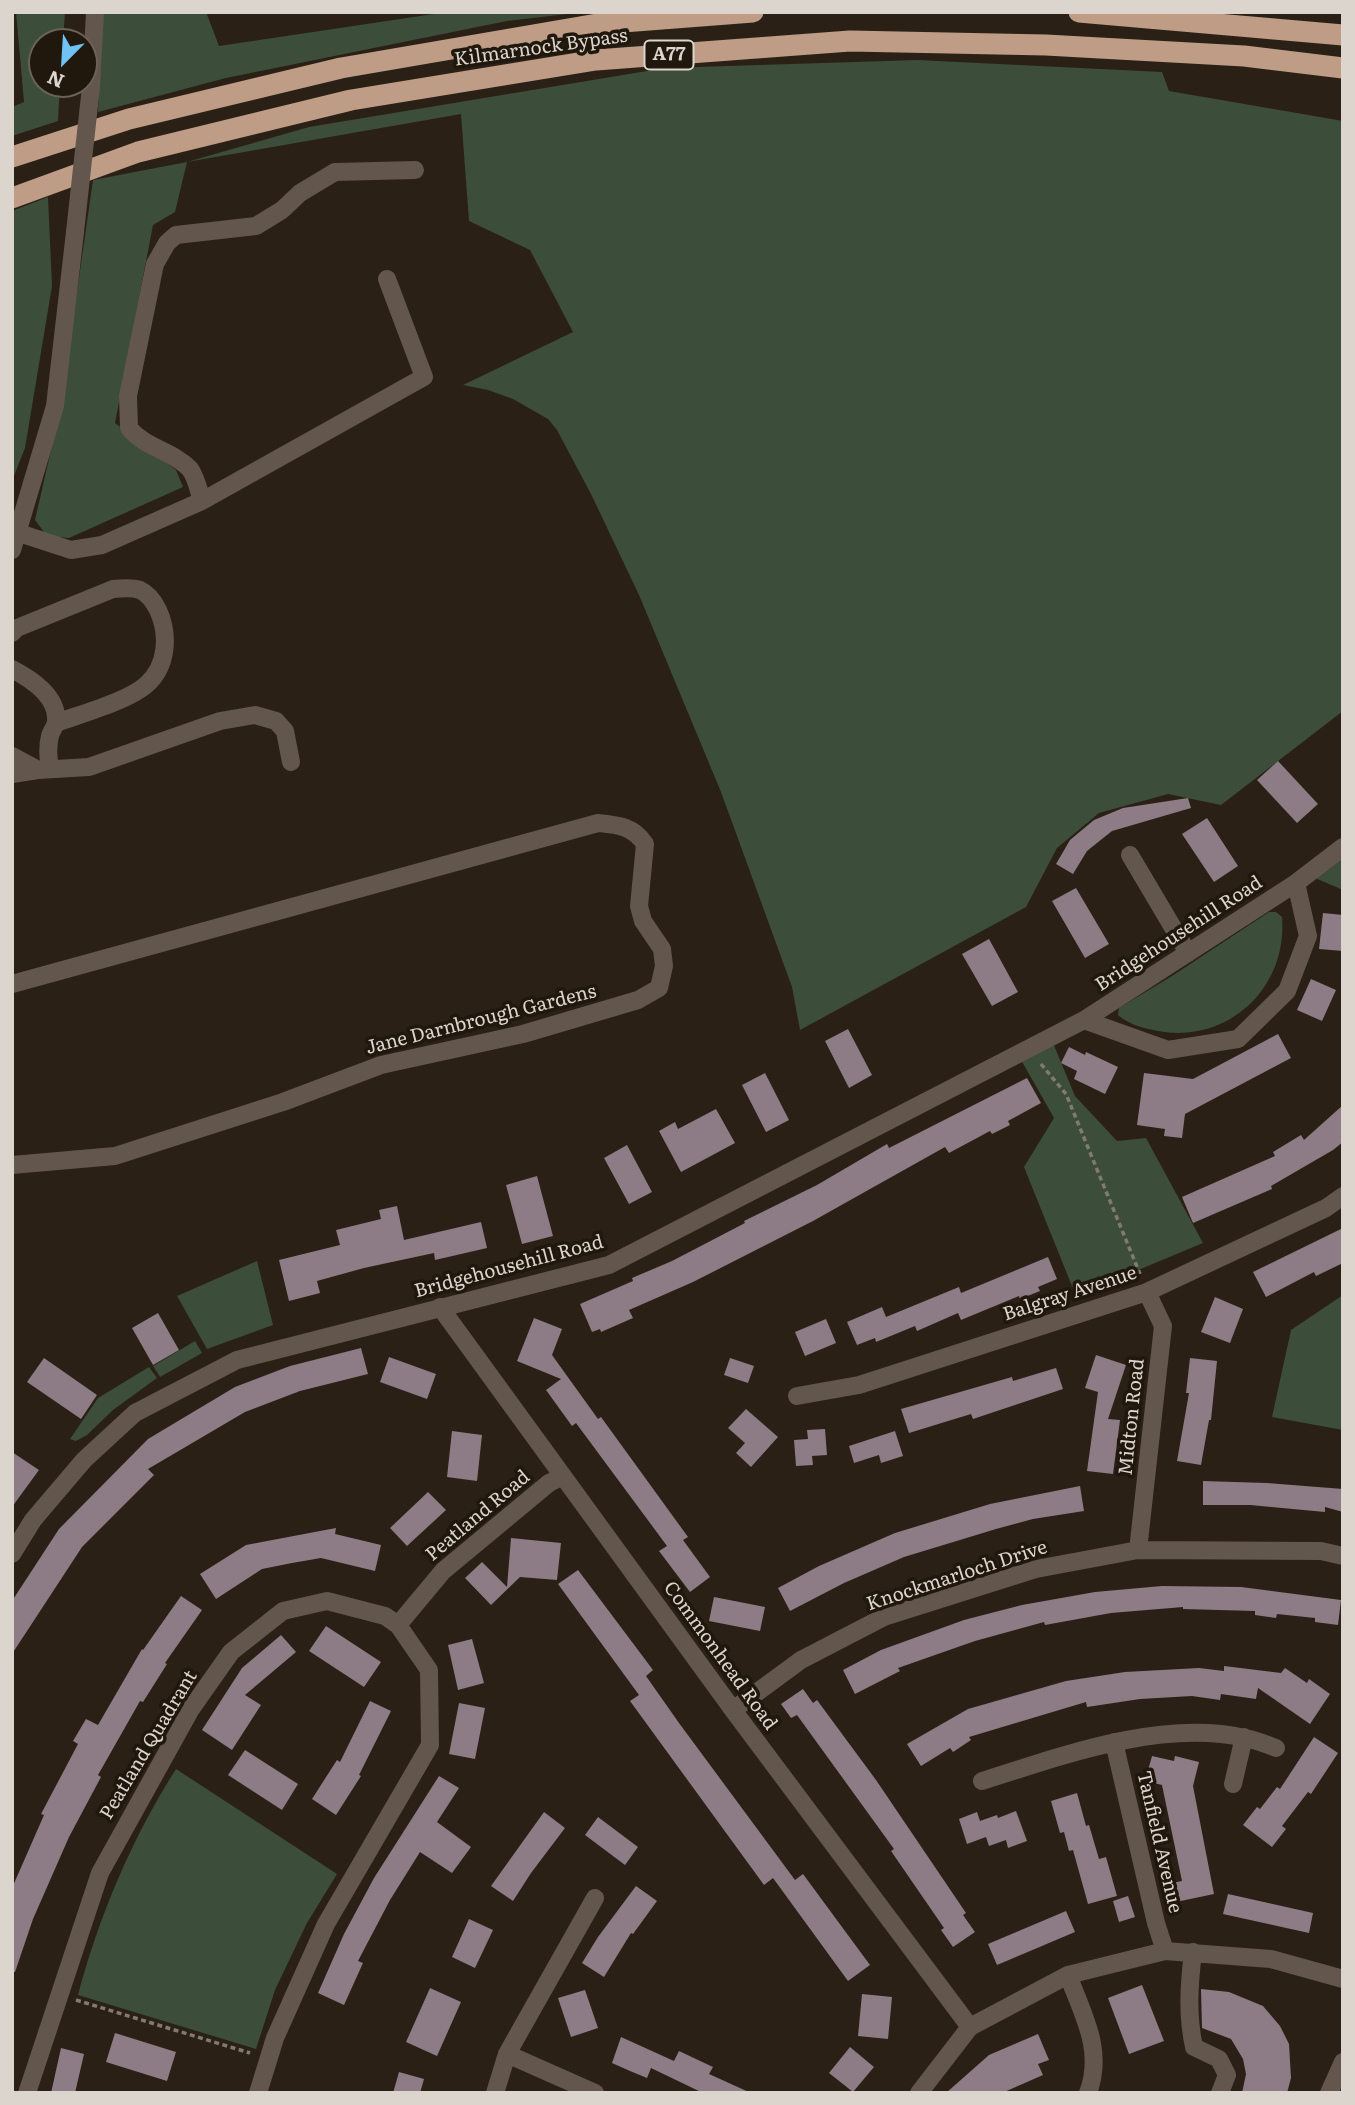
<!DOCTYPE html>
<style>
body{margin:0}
#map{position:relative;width:1355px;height:2105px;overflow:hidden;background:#2a2016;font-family:Literata,serif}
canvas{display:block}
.frame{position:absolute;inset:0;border:14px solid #dbd5ce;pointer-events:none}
.north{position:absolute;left:28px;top:28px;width:70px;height:70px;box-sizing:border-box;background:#20170d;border:2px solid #6b635a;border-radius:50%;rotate:204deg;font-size:19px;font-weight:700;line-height:28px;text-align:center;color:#dbd5ce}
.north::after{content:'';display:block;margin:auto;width:24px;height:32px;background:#70c1f4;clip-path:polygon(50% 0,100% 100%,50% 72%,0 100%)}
</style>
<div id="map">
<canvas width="1355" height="2105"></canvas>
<div class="frame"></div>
<div class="north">N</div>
</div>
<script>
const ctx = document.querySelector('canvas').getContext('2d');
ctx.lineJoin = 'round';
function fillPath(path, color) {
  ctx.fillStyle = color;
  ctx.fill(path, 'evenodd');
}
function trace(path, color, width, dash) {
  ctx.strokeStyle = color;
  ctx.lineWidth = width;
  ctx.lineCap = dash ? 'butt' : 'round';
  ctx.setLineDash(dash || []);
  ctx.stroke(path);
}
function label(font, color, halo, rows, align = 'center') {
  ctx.font = font + ' Literata,serif';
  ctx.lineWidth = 7;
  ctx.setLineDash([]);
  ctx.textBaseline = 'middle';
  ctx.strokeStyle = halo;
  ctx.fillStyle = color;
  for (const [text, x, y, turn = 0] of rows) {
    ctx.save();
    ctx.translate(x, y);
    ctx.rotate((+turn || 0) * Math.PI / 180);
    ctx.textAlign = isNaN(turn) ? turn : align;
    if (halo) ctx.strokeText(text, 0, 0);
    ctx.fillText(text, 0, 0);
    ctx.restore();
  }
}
const green = new Path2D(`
 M 16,12 L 65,12 L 63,42 L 42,42 L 42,84 L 60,84 L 58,121 L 12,136 L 12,107 L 24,102 Z
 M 103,12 L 206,12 L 219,46 L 447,12 L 585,12 L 507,21 L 226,78 L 98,112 Z
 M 917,60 L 1162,72 L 1169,91 L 1343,121 L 1343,711 L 1221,805 L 1168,794 L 1099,813 L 1057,848 L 1026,907 L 800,1030 L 792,987 L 721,792 L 639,595 L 591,494 L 557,430 L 548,419 L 513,399 L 488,390 L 463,385 L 573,332 L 530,250 L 469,221 L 461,114 L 187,162 L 175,212 L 153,225 L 115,423 L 176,470 L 183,487 L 69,538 L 47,536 L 35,520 L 60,411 L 93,180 L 187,162 L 309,127 L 665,68 Z
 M 48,197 L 52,286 L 25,448 L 12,481 L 12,211 Z
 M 1343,853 L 1343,890 L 1315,878 Z
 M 1269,912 L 1276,912 L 1282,917 C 1288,988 1228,1044 1158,1031 C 1143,1028 1130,1025 1118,1015 L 1119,1008 L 1172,976 Z
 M 1053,1043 L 1075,1096 L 1117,1141 L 1146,1138 L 1203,1243 L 1076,1296 L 1024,1167 L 1054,1118 L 1020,1058 Z
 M 257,1261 L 273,1325 L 207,1349 L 177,1296 Z
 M 1343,1295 L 1343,1430 L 1272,1417 L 1291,1330 Z
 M 195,1341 L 202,1353 L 160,1377 L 153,1366 Z
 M 149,1367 L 157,1378 L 113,1410 L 87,1435 L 76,1441 L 70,1439 L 98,1398 Z
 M 176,1769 L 337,1874 L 307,1923 L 275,1990 L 256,2049 L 78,1995 C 99,1916 132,1838 176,1769 Z`);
const building = new Path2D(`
 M 1278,761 L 1318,804 L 1297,823 L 1257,780 Z
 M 1188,798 L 1191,808 L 1112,831 L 1087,851 L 1073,874 L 1056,864 L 1070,840 L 1094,820 L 1123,808 Z
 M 1207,818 L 1238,866 L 1214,882 L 1182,834 Z
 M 1076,888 L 1109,944 L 1085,958 L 1052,901 Z
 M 1323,913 L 1343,915 L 1343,951 L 1319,949 Z
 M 989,939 L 1018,992 L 992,1006 L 962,954 Z
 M 1311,979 L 1336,990 L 1322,1021 L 1297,1010 Z
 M 848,1029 L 872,1075 L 849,1088 L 825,1041 Z
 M 1278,1034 L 1291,1058 L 1185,1114 L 1182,1138 L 1164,1136 L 1165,1129 L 1137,1125 L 1144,1073 L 1193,1079 Z
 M 1069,1047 L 1085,1055 L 1086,1052 L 1118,1067 L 1105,1094 L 1074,1079 L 1077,1071 L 1061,1063 Z
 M 765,1073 L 789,1120 L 766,1132 L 742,1085 Z
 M 1027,1078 L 1041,1103 L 1008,1121 L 1010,1125 L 992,1134 L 990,1131 L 949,1153 L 945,1147 L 813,1221 L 693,1282 L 629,1310 L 633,1318 L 601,1332 L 600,1329 L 592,1332 L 580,1304 L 633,1281 L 632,1278 L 672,1261 L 745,1223 L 744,1221 L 817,1185 L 887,1144 L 889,1148 Z
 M 1343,1105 L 1343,1142 L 1333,1150 L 1271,1186 L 1272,1189 L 1193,1223 L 1182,1197 L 1275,1156 L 1273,1152 L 1301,1135 L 1304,1140 Z
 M 716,1109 L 735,1143 L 681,1172 L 659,1131 L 675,1122 L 678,1129 Z
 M 627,1145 L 652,1192 L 629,1204 L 604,1158 Z
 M 537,1176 L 553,1236 L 522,1244 L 506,1185 Z
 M 397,1206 L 404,1240 L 481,1222 L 487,1248 L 435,1260 L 434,1253 L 364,1268 L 317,1281 L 320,1293 L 289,1301 L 279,1260 L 340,1245 L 336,1230 L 381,1219 L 379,1210 Z
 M 1343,1228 L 1343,1263 L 1316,1276 L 1314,1272 L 1266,1297 L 1253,1272 Z
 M 1048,1257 L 1057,1279 L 1038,1287 L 1040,1291 L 1020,1299 L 1019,1296 L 961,1320 L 958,1313 L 917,1331 L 915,1326 L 876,1342 L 875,1338 L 857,1345 L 847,1322 L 882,1307 L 886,1317 L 959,1287 L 961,1293 Z
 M 1215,1297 L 1243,1309 L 1230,1343 L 1201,1332 Z
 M 158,1313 L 179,1350 L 153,1365 L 132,1328 Z
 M 534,1318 L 562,1329 L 552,1355 L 598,1419 L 601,1417 L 688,1537 L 683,1540 L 710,1577 L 690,1592 L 659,1551 L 667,1546 L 576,1423 L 572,1426 L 546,1390 L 561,1379 L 517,1361 Z
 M 826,1319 L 836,1343 L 805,1356 L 795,1332 Z
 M 361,1348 L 368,1374 L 300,1391 L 245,1412 L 148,1469 L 154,1475 L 82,1547 L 12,1654 L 12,1601 L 59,1529 L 148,1439 L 235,1387 L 290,1366 Z
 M 1096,1355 L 1126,1365 L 1108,1419 L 1120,1420 L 1113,1474 L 1087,1471 L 1098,1392 L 1085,1388 Z
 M 389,1357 L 436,1374 L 427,1399 L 380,1382 Z
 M 44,1358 L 97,1395 L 81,1419 L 27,1382 Z
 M 730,1358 L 754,1366 L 748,1383 L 724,1375 Z
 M 1190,1358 L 1217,1361 L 1211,1420 L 1209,1420 L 1201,1465 L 1177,1461 L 1189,1393 L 1186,1393 Z
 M 1056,1368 L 1063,1389 L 973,1419 L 971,1414 L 909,1433 L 901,1409 L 1012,1377 L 1013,1381 Z
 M 746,1409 L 778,1437 L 751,1467 L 736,1453 L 745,1443 L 728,1428 Z
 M 825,1429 L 827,1455 L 812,1456 L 813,1465 L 796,1466 L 794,1440 L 808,1439 L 807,1430 Z
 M 452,1431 L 482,1435 L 477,1481 L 447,1477 Z
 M 895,1431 L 903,1456 L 881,1463 L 879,1455 L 854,1463 L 849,1446 Z
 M 12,1452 L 39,1470 L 12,1507 Z
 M 1203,1481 L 1267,1483 L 1343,1489 L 1343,1512 L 1325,1507 L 1325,1512 L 1250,1505 L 1203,1505 Z
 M 1080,1486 L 1084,1511 L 1033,1519 L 996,1529 L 904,1557 L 844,1583 L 790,1611 L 778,1588 L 819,1566 L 895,1533 L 990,1504 Z
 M 428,1492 L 446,1510 L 407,1546 L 390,1528 Z
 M 336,1528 L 335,1534 L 381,1545 L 375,1571 L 321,1558 L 292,1563 L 262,1569 L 216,1599 L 200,1574 L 246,1545 Z
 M 511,1538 L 561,1543 L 557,1580 L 520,1577 L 491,1605 L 465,1578 L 482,1562 L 507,1587 Z
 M 578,1570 L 653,1670 L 646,1676 L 679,1723 L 795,1880 L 803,1874 L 870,1965 L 848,1981 L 773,1878 L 764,1885 L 630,1701 L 639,1695 L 558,1584 Z
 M 1162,1586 L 1241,1587 L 1341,1600 L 1338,1625 L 1315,1622 L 1315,1618 L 1277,1614 L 1276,1618 L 1255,1615 L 1255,1611 L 1183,1609 L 1183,1607 L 1111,1613 L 1045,1625 L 1044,1622 L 975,1641 L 898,1668 L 900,1671 L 855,1694 L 843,1670 L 881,1650 L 964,1620 L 1022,1605 L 1095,1592 Z
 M 181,1596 L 202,1610 L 165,1663 L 167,1664 L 143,1702 L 140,1701 L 98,1775 L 101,1777 L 69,1837 L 33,1919 L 15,1972 L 12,1972 L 12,1888 L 44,1815 L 41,1814 L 78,1744 L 73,1741 L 86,1719 L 98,1725 L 142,1649 L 143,1650 Z
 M 714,1597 L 765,1607 L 760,1631 L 709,1621 Z
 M 326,1626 L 381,1662 L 364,1687 L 309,1651 Z
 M 281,1635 L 296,1652 L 245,1695 L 261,1705 L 232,1750 L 202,1730 L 242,1668 Z
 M 472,1639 L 484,1683 L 458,1690 L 448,1645 Z
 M 1224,1666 L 1281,1673 L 1285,1668 L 1307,1683 L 1309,1679 L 1330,1694 L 1310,1724 L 1258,1688 L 1256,1699 L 1221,1694 L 1220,1700 L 1192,1696 L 1140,1699 L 1087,1707 L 1086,1702 L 969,1737 L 971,1740 L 953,1752 L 950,1748 L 921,1766 L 907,1744 L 968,1709 L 1066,1681 L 1125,1672 L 1199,1668 L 1224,1671 Z
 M 803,1689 L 813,1703 L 817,1700 L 876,1780 L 966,1913 L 963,1915 L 975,1932 L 953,1947 L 941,1930 L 944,1928 L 891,1851 L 894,1849 L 797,1715 L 791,1718 L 781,1704 Z
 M 370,1701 L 391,1711 L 359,1775 L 361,1776 L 336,1815 L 312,1799 L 337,1760 L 340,1762 Z
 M 459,1703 L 485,1708 L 475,1759 L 449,1754 Z
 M 1314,1737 L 1338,1753 L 1311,1794 L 1308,1792 L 1282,1826 L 1286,1829 L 1272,1847 L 1243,1825 L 1257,1807 L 1260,1809 L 1277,1787 L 1280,1789 Z
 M 245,1750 L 298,1784 L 282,1810 L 228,1775 Z
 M 1152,1756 L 1174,1761 L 1175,1756 L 1199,1762 L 1193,1786 L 1214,1894 L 1176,1902 L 1172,1883 L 1182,1881 L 1162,1785 L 1145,1781 Z
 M 439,1776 L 459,1788 L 437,1822 L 471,1847 L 452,1873 L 420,1852 L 390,1900 L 358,1961 L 363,1963 L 344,2005 L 318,1993 L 344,1934 L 374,1878 Z
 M 1077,1793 L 1086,1826 L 1089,1825 L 1099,1859 L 1106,1857 L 1117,1896 L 1088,1904 L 1073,1850 L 1069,1851 L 1064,1832 L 1060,1833 L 1051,1801 Z
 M 1016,1811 L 1027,1841 L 1008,1848 L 1006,1840 L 989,1846 L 986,1837 L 967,1844 L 959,1819 L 977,1812 L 980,1821 L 997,1815 L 998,1818 Z
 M 544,1812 L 565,1828 L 531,1873 L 513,1901 L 491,1886 Z
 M 598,1817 L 638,1847 L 625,1865 L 585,1835 Z
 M 636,1886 L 657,1901 L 633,1934 L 631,1933 L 604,1977 L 582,1963 L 598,1937 Z
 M 1228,1894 L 1313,1913 L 1309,1933 L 1223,1914 Z
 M 1128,1896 L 1135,1917 L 1119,1922 L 1113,1901 Z
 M 1066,1911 L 1075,1932 L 997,1965 L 988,1944 Z
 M 469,1919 L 493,1930 L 475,1968 L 452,1957 Z
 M 1142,1985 L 1164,2041 L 1129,2054 L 1108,1998 Z
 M 430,1988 L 461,2002 L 437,2056 L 406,2042 Z
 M 1201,1989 L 1229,1992 L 1263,2006 L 1280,2026 L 1289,2044 L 1291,2078 L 1287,2093 L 1242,2093 L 1246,2074 L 1243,2059 L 1231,2039 L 1202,2028 Z
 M 585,1990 L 598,2028 L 571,2037 L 558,1998 Z
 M 862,1994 L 892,1997 L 888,2039 L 858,2036 Z
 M 115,2033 L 176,2052 L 167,2081 L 106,2062 Z
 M 1038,2034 L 1049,2060 L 1038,2064 L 1043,2075 L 1002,2093 L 946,2093 L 989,2055 Z
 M 621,2037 L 674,2061 L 679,2051 L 713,2067 L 709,2074 L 751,2093 L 703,2093 L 651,2068 L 647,2078 L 630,2071 L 612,2063 Z
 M 850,2047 L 874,2067 L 853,2092 L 829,2073 Z
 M 61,2048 L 84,2054 L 75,2093 L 51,2093 Z
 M 399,2072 L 424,2079 L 420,2093 L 393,2093 Z`);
const path = new Path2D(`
 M 1041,1064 L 1066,1094 L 1140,1274
 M 76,2000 L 250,2053`);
const minor = new Path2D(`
 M 91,87 L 95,12
 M 202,501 C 199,491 196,477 190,469 C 173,451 145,448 129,428 L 128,396 L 155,264 L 167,243 L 176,235 L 256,226 L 282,210 L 300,193 L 335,172 L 415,170
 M 19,533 L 71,550 L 102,545 L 202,501 L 424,377 L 387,279
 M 12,550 L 55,406 L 75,232
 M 12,633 L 17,628 L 113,589 C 122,588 132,587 140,590 C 149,594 154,602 158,610 C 169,634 168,666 146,685 C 128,701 81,714 56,723
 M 12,669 C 31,679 58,696 56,721 C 56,726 51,731 50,736 C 47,748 48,758 50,769
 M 12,756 L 38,770
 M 12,774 L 38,770 L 89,767 L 220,721 L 255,715 L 276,721 L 285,731 L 291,762
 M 1130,855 L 1188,953
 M 12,984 L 598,823 C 618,825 633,826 645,844 L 639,906 L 643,921 L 662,949 L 664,966 L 659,988 L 638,1000 L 523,1034 L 381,1065 L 283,1102 L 115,1156 L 12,1165
 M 1084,1020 L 1168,1050 L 1238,1039 L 1287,991 L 1308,936 L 1296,883
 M 440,1307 L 733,1710 L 970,2027
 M 797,1396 L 859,1385 L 1147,1292 L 1326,1208 L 1343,1196
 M 1138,1550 L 1163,1326 L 1147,1292
 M 12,1554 L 33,1520 L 84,1460 L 135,1413 L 237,1360 L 609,1265 L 1084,1020 L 1296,883 L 1343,847
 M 398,1625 L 443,1571 L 549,1483 L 563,1476
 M 733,1710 L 801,1660 L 884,1617 L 1036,1569 L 1138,1550 L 1321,1551 L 1343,1556
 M 1114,1742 L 1156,1923 L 1165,1951
 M 982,1781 C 1061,1756 1161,1719 1245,1738 C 1255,1740 1266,1744 1276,1748
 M 1233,1784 L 1244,1737
 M 1193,1952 C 1189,1985 1187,2015 1194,2047 L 1219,2059 L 1227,2075 L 1220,2093
 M 1068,1975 C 1083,2015 1104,2050 1088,2093
 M 507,2054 L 595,2093
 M 27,2093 L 100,1873 L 191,1709 L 231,1652 L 283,1611 L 327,1601 L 385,1616 L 398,1625 L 429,1670 L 430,1745 L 326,1924 L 275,2038 L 258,2093
 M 495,2093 L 507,2054 L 595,1898
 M 919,2093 L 970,2027 L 1068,1975 L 1165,1951 L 1271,1959 L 1343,1979
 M 1329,2093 L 1343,2062`);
const highway = new Path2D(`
 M 1079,12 L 1343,35
 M 12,157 L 129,119 L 341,68 L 597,24 L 753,12
 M 12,198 L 138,152 L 351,100 L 596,60 L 850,41 L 1046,45 L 1244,56 L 1343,68`);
const minorBridge = new Path2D(`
 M 75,232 L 91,87`);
const shields = [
 [669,55,49]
];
const shieldNames = [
 ["A77",669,55]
];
const streetNames = [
 ["Kilmarnock Bypass",541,48,-8],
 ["Bridgehousehill Road",1179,934,-33],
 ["Jane Darnbrough Gardens",481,1020,-14],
 ["Bridgehousehill Road",509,1267,-15],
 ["Balgray Avenue",1070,1294,-18],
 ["Midton Road",1132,1417,-84],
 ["Peatland Road",478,1516,-40],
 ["Knockmarloch Drive",957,1576,-18],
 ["Commonhead Road",720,1656,54],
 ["Peatland Quadrant",149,1745,-59],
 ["Tanfield Avenue",1159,1842,77]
];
fillPath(green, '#3c4d3a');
fillPath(building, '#8d7c85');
trace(path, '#827a71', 3.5, [5, 3.5]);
trace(minor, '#63564c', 18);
trace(highway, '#be9c85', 21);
trace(minorBridge, '#63564c', 18);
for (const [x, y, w] of shields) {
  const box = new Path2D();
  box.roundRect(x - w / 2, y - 14.5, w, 29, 5);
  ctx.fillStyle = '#20170d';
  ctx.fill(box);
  trace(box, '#dbd5ce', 2);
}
label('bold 18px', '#dbd5ce', null, shieldNames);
label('19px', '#dbd5ce', '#20170d', streetNames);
</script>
